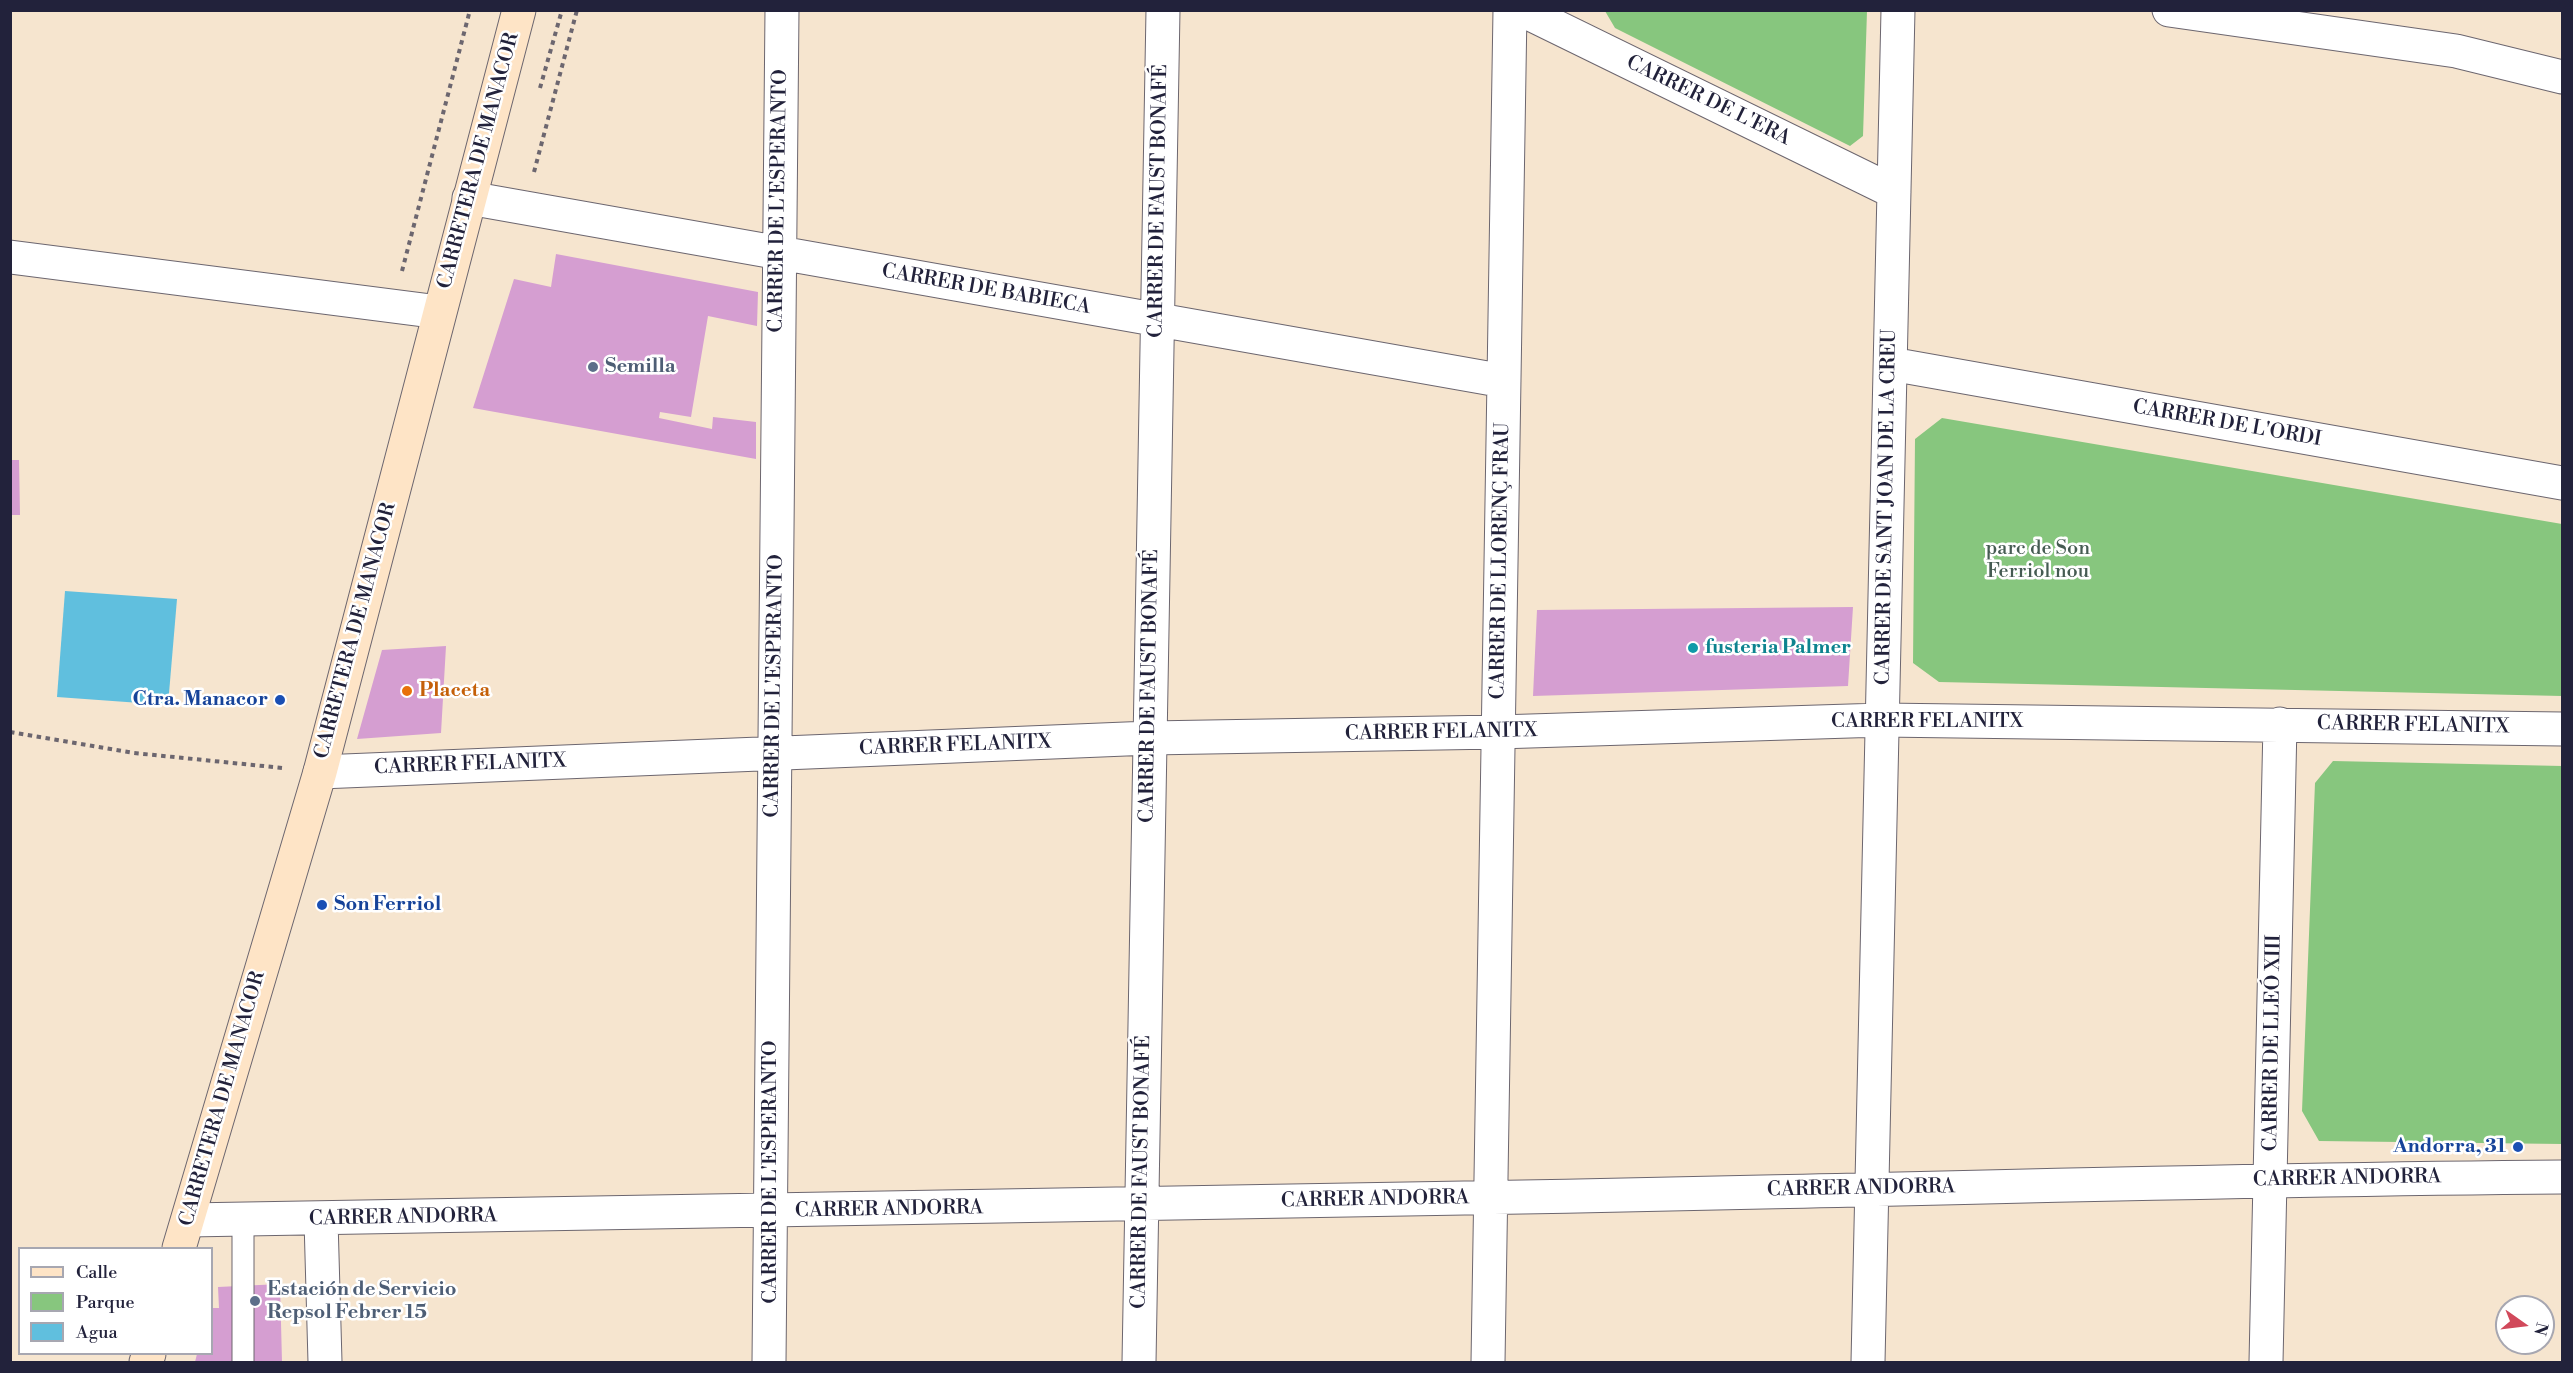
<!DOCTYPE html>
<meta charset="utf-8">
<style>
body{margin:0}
#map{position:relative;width:2573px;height:1373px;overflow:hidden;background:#f6e5cf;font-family:"Libre Bodoni",serif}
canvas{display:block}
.frame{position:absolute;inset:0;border:12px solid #22223b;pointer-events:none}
.legend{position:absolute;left:18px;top:1247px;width:195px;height:108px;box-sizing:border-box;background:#fff;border:2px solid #a7a7b1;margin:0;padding:8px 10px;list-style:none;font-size:18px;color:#22223b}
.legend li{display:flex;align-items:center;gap:12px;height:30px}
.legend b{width:30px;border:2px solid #a7a7b1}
.north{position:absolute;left:2495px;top:1295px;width:60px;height:60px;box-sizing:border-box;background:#fff;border:2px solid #a7a7b1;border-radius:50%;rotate:104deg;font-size:16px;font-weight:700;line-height:24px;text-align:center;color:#22223b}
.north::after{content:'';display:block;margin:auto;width:21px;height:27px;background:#d1495b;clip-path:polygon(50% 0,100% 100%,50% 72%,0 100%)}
</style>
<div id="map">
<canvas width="2573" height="1373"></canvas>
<div class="frame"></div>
<ul class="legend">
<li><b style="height:8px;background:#fee4c6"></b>Calle</li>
<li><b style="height:16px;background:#87c67e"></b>Parque</li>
<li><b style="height:16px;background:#60bfde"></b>Agua</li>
</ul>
<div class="north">N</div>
</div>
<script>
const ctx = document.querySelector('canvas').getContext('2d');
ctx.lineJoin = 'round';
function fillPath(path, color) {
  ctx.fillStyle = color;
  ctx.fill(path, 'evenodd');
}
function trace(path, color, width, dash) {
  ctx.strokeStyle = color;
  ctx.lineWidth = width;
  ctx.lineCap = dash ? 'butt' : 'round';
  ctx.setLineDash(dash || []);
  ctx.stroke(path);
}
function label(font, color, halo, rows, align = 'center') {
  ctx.font = font + ' "Libre Bodoni",serif';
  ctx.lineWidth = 5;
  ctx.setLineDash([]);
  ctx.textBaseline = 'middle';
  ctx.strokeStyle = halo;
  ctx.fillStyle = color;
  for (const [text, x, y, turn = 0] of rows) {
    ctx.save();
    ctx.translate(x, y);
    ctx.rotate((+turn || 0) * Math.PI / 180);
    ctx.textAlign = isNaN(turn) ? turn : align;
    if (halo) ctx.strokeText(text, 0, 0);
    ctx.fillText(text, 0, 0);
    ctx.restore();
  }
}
const green = new Path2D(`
 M 1605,11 L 1867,11 L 1863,136 L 1850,146 L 1615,28 Z
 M 1942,418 L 2562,524 L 2562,696 L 1939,682 L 1913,663 L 1915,439 Z
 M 2333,761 L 2562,766 L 2562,1144 L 2319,1141 L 2302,1111 L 2315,783 Z`);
const water = new Path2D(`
 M 65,591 L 177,599 L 168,705 L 57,697 Z`);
const building = new Path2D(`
 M 556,254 L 758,292 L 757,326 L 708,316 L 691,417 L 660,412 L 659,418 L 712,429 L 713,417 L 756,422 L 756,459 L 473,408 L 514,279 L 551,287 Z
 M 10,460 L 19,460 L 20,515 L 10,515 Z
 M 1853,607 L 1848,686 L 1533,696 L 1537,610 Z
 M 446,646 L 441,733 L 357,739 L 382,650 Z
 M 280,1284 L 282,1362 L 195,1362 L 197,1354 L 212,1354 L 212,1308 L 219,1308 L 218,1287 Z`);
const path = new Path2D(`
 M 540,88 L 562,10
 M 534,172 L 577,10
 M 402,271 L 470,10
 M 10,732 L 134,753 L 283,768`);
const lane = new Path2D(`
 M 243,1219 L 243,1362`);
const street = new Path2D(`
 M 1522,10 L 1894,192
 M 2169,10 L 2456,51 L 2562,77
 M 469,198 L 1504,381
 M 10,257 L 439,312
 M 1891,364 L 2562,483
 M 320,772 L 1150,738 L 1498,732 L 1882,720 L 2562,729
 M 188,1220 C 713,1215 1238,1203 1763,1192 C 2030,1186 2296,1179 2562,1177
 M 321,1220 L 325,1362
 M 769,1362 L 782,10
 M 1139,1362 L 1163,10
 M 1488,1362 L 1510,10
 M 1868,1362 L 1898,10
 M 2266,1362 L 2280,724`);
const secondary = new Path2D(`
 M 179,1248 L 320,772 L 519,10
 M 146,1362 L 149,1354`);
const markers = [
 [593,367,6,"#5c6f8a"],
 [1693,648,6,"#0f9aa8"],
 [407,691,6,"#e8710a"],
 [280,700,6,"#1a4fb4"],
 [322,905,6,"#1a4fb4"],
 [2518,1147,6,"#1a4fb4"],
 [255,1301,6,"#5c6f8a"]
];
const streetNames = [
 ["CARRER DE L'ERA",1708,101,26],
 ["CARRETERA DE MANACOR",479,161,-75],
 ["CARRER DE L'ESPERANTO",779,201,-89],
 ["CARRER DE FAUST BONAFÉ",1159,201,-89],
 ["CARRER DE BABIECA",986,290,10],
 ["CARRER DE L'ORDI",2227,424,10],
 ["CARRER DE SANT JOAN DE LA CREU",1887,507,-89],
 ["CARRER DE LLORENÇ FRAU",1501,561,-89],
 ["CARRETERA DE MANACOR",356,631,-75],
 ["CARRER DE L'ESPERANTO",775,686,-89],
 ["CARRER DE FAUST BONAFÉ",1150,686,-89],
 ["CARRER FELANITX",1927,722],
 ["CARRER FELANITX",2413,726,1],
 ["CARRER FELANITX",1441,733,-1],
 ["CARRER FELANITX",955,746,-2],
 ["CARRER FELANITX",470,765,-2],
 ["CARRER DE LLEÓ XIII",2273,1043,-89],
 ["CARRETERA DE MANACOR",223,1099,-74],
 ["CARRER DE L'ESPERANTO",771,1172,-90],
 ["CARRER DE FAUST BONAFÉ",1142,1172,-89],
 ["CARRER ANDORRA",2347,1179,-1],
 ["CARRER ANDORRA",1861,1189,-1],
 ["CARRER ANDORRA",1375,1200,-1],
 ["CARRER ANDORRA",889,1210,-1],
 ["CARRER ANDORRA",403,1218,-1]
];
const serviceNames = [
 ["Semilla",605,367],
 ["Estación de Servicio",267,1290],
 ["Repsol Febrer 15",267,1313]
];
const parkNames = [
 ["parc de Son",2038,549],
 ["Ferriol nou",2038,572]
];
const cultureNames = [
 ["fusteria Palmer",1705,648]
];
const foodNames = [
 ["Placeta",419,691]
];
const transitNames = [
 ["Ctra. Manacor",268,700],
 ["Son Ferriol",334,905,"left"],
 ["Andorra, 31",2506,1147]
];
fillPath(green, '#87c67e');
fillPath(water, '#60bfde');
fillPath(building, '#d59ed1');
trace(lane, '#6c666f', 23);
trace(street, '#6c666f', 35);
trace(secondary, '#6c666f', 35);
trace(path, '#6c666f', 4, [4.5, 4.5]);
trace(lane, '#fff', 21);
trace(street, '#fff', 33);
trace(secondary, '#fee4c6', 33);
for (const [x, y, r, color] of markers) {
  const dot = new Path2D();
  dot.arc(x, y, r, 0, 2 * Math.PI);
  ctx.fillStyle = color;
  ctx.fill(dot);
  trace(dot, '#fff', 2);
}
label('20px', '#22223b', '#fff', streetNames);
label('bold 20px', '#4e5e75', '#fff', serviceNames, 'left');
label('20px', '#455b52', '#fff', parkNames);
label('bold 20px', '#0d838f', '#fff', cultureNames, 'left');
label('bold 20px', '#c56008', '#fff', foodNames, 'left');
label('bold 20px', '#164399', '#fff', transitNames, 'right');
</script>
